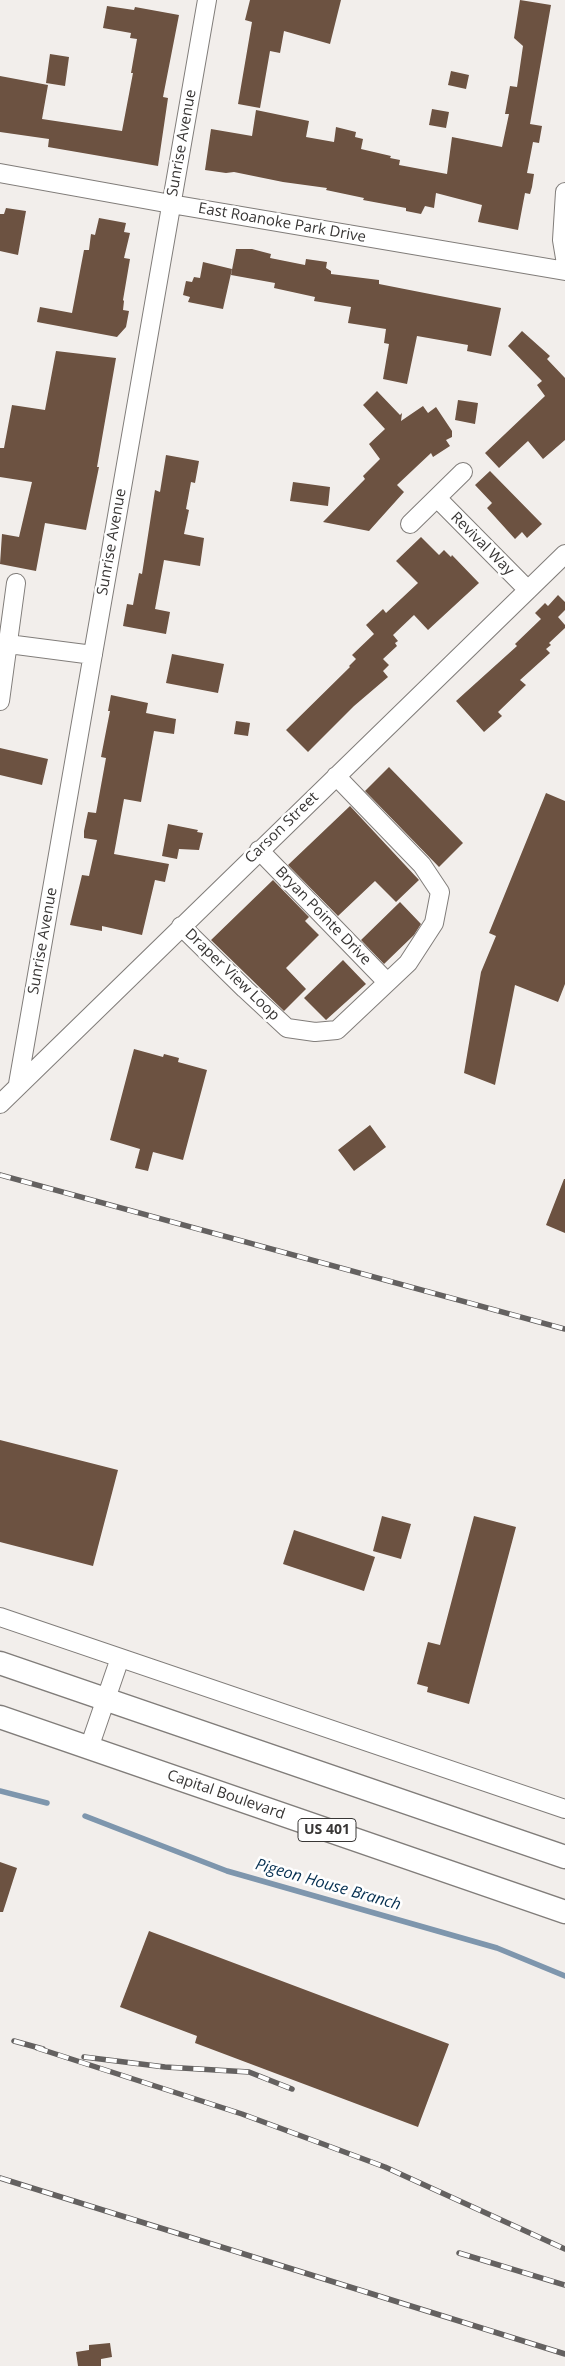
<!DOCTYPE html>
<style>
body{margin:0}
canvas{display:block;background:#f2eeeb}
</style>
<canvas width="565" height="2366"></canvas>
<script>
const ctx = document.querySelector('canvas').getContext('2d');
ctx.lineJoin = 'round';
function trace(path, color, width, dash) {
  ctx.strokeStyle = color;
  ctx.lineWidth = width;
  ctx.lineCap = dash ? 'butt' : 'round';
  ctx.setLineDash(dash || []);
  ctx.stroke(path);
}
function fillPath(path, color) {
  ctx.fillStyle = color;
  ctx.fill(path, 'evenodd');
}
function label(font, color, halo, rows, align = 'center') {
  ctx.font = font + ' "Open Sans",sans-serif';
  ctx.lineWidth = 5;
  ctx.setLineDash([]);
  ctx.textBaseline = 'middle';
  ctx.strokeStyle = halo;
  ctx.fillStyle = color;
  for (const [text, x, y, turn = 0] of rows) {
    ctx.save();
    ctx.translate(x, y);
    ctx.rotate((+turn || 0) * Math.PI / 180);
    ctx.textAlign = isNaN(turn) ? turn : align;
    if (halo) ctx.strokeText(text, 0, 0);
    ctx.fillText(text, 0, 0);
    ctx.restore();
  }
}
const stream = new Path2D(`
 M 0,1791 L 47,1803
 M 85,1816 L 227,1871 L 497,1948 L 565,1976`);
const building = new Path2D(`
 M 250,0 L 341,0 L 330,44 L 284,31 L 280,53 L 270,51 L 260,108 L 238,104 L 252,22 L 245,20 Z
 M 520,0 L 551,5 L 530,124 L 542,126 L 539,143 L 533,142 L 527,173 L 534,174 L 532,187 L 530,194 L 525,193 L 518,230 L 478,222 L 482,205 L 436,193 L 434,208 L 425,206 L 421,214 L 406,211 L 406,208 L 363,200 L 364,198 L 326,190 L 327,188 L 283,182 L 234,172 L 226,173 L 205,170 L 211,129 L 252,136 L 256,110 L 309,121 L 306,137 L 334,142 L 336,127 L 356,132 L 355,137 L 363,139 L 361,149 L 391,156 L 390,158 L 400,160 L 399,165 L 447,174 L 452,137 L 502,147 L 509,114 L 505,114 L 510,86 L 517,87 L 523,46 L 514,38 Z
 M 107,6 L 134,10 L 135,7 L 179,15 L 163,97 L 168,98 L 158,166 L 48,147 L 49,139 L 0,132 L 0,76 L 48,85 L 42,119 L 122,131 L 133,73 L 131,73 L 137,39 L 130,38 L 131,33 L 103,28 Z
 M 50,54 L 69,57 L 65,86 L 46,83 Z
 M 451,71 L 469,75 L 466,89 L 448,85 Z
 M 432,109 L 449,112 L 446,128 L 429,125 Z
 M 6,208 L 26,211 L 18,255 L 0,251 L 0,214 L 4,214 Z
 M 99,218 L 126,223 L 124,232 L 130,233 L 124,258 L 130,259 L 123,300 L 124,301 L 123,310 L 129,311 L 126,327 L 117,337 L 37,322 L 40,307 L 72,313 L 84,250 L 89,250 L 91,234 L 95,235 Z
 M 236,249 L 252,249 L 271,254 L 270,258 L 305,265 L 306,259 L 327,262 L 326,268 L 331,271 L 331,274 L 379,280 L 379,284 L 501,308 L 491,356 L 467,351 L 468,345 L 417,336 L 407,384 L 383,379 L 389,344 L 384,343 L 386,329 L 348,323 L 351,307 L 314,301 L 315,297 L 274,288 L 275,283 L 231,275 Z
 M 203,262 L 232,269 L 223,309 L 188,302 L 190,297 L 183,295 L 186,281 L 192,282 L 194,277 L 200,278 Z
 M 522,331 L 550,356 L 547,359 L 565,378 L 565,440 L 543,459 L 528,441 L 499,468 L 485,453 L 545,396 L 537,385 L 542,381 L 508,346 Z
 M 56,351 L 116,358 L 97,467 L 99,467 L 86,530 L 45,523 L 36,571 L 0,564 L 2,534 L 19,537 L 32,482 L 0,477 L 0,448 L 4,448 L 12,405 L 45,410 Z
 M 377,391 L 400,415 L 402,413 L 401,421 L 423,406 L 428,413 L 436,407 L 452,431 L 452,437 L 446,440 L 450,446 L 433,457 L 431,453 L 397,485 L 404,492 L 369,531 L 323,522 L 365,479 L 363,476 L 380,459 L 369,444 L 385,429 L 363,405 Z
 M 458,400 L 478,403 L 475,424 L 455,420 Z
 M 166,455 L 199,461 L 195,483 L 191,482 L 186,509 L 189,510 L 184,534 L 204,538 L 200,566 L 164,560 L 155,609 L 170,612 L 166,634 L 123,626 L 127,604 L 133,605 L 139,573 L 142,574 L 155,490 L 160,492 Z
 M 490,471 L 542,524 L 527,538 L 522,532 L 515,539 L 487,508 L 492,503 L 475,485 Z
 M 293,482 L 330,487 L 328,506 L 290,501 Z
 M 421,537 L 439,555 L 444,550 L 451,557 L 452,555 L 479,583 L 428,630 L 414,615 L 393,635 L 398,641 L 395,643 L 397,646 L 383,659 L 389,665 L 383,671 L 388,677 L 354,706 L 308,752 L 286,730 L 350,667 L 349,666 L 356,659 L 352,655 L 374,634 L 366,625 L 383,609 L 386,613 L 418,583 L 396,561 Z
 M 558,595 L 565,602 L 565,610 L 558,617 L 565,625 L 565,628 L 549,643 L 551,645 L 546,649 L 550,653 L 520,680 L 526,685 L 498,712 L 502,716 L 484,732 L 456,701 L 517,646 L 515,644 L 541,619 L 535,613 L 545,603 L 548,606 Z
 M 172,654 L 224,664 L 218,693 L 166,683 Z
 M 111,695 L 148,703 L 146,713 L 176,719 L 174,734 L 154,731 L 141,802 L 124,799 L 114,854 L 169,864 L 165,882 L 155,880 L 142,935 L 102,926 L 102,931 L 70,925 L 82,875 L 89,876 L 97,840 L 84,838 L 84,831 L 88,812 L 96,813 L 106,758 L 101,757 L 110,711 L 108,711 Z
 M 236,721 L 250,723 L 248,736 L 234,734 Z
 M 0,748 L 48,759 L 42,785 L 0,775 Z
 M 389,767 L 463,843 L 439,867 L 365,791 Z
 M 546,793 L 565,801 L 565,984 L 558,1002 L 515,985 L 495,1085 L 464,1073 L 481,972 L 496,936 L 489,933 Z
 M 350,806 L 419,880 L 396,902 L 375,881 L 338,916 L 288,865 Z
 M 168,824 L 198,830 L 197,832 L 203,833 L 199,850 L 179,849 L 177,859 L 162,856 Z
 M 273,880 L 309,917 L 305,921 L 319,935 L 286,968 L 306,989 L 284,1011 L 211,940 Z
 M 400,902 L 421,924 L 414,935 L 384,964 L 361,940 Z
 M 343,960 L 366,984 L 326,1020 L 304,998 Z
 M 134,1049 L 163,1057 L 164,1054 L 179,1058 L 178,1062 L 207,1070 L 183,1160 L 153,1152 L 148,1171 L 135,1168 L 140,1149 L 110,1140 Z
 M 370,1125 L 386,1147 L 354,1171 L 338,1150 Z
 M 564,1179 L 565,1179 L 565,1233 L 546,1225 Z
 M 0,1440 L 118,1470 L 93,1566 L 0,1542 Z
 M 382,1516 L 411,1524 L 401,1559 L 373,1551 Z
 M 474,1516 L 516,1527 L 469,1704 L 427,1692 L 428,1687 L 417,1684 L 428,1642 L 440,1645 Z
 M 294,1530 L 375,1557 L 364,1591 L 283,1564 Z
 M 0,1862 L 17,1868 L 3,1912 L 0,1912 Z
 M 149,1931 L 449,2044 L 418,2127 L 195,2043 L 197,2036 L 120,2007 Z
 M 110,2343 L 112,2357 L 101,2359 L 101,2366 L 78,2366 L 76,2352 L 89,2350 L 89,2345 Z`);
const minor = new Path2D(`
 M 0,173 L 171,204 L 565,271
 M 565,192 L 562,240 L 565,258
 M 437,498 L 528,590
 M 410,524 L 463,472
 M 0,643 L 93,655
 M 0,701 L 16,583
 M 259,850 L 387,982
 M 181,926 L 245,989 L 287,1028 L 315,1032 L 337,1030 L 408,963 L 434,923 L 440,892 L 422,865 L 336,776
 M 18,1084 L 207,0
 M 0,1104 L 565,554
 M 0,1617 L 565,1809
 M 89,1748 L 120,1658`);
const major = new Path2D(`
 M 0,1663 L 565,1857
 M 0,1717 L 565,1912`);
const rail = new Path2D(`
 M 0,1175 L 565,1329
 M 14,2041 L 43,2049
 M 37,2048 L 242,2114 L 385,2167 L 565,2249
 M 84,2057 L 165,2067 L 249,2072 L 292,2089
 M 0,2178 L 565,2354
 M 459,2253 L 565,2285`);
const shields = [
 [327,1830,58]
];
const shieldNames = [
 ["US 401",327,1830]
];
const streetNames = [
 ["Sunrise Avenue",182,143,-80],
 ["East Roanoke Park Drive",282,223,10],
 ["Sunrise Avenue",112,542,-80],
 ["Revival Way",482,544,45],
 ["Carson Street",282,828,-44],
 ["Bryan Pointe Drive",323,916,46],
 ["Sunrise Avenue",43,941,-80],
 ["Draper View Loop",232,975,44],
 ["Capital Boulevard",226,1795,19]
];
const waterNames = [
 ["Pigeon House Branch",328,1885,16]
];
trace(stream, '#7e96ad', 5.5);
fillPath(building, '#6c5241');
trace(minor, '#817d7a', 20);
trace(major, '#817d7a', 25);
trace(minor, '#fff', 18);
trace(major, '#fff', 22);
trace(rail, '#646160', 5.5);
trace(rail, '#fff', 4, [11]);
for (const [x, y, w] of shields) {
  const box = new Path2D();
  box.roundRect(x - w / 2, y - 11.5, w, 23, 4);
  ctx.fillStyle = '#fff';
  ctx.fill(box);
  trace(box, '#383635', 1);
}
label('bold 14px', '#383635', null, shieldNames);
label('15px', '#383635', '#fff', streetNames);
label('italic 16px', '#052f50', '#fff', waterNames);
</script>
